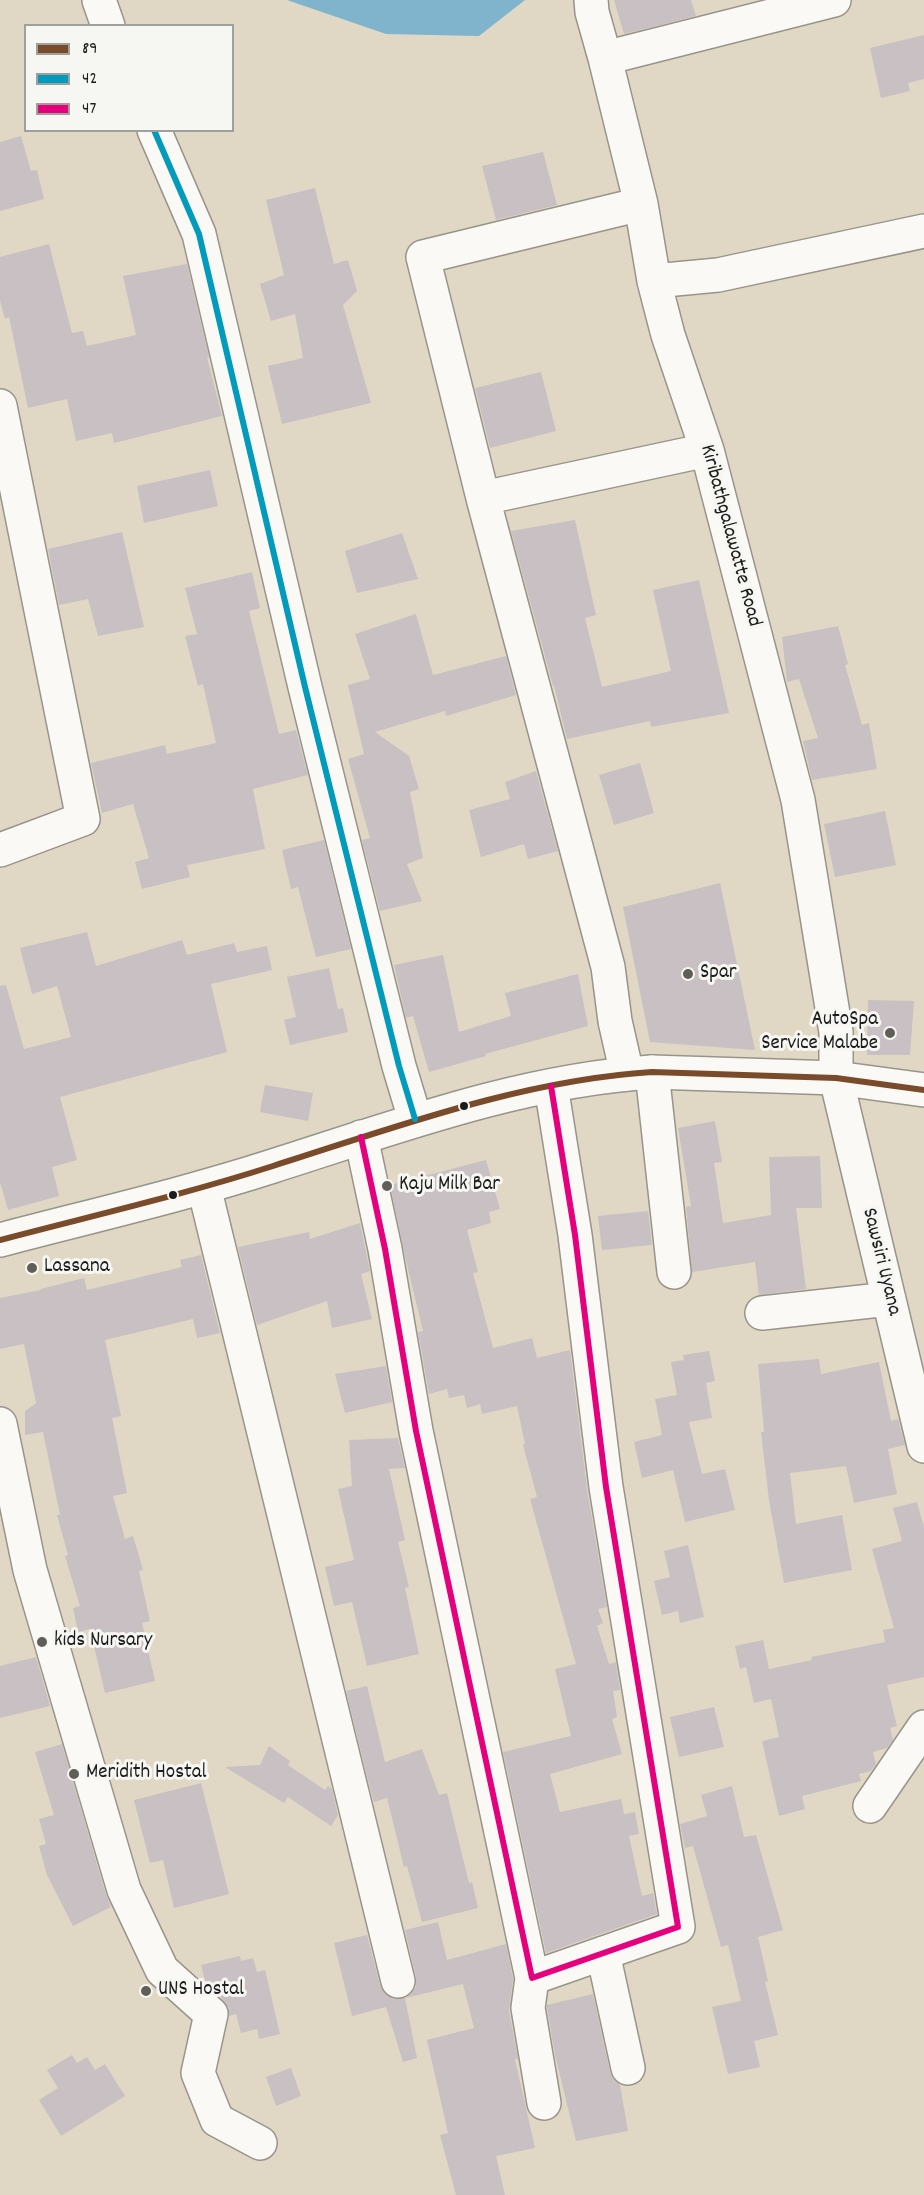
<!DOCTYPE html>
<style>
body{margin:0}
#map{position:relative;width:924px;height:2195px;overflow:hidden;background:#e0d8c5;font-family:Dekko,sans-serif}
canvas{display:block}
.legend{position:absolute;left:24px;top:24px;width:210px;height:108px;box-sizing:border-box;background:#f6f6f2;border:2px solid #9f9f9c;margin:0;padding:8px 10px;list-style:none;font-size:18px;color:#1c1c1c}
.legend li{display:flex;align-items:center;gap:12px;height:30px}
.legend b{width:30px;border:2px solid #9f9f9c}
</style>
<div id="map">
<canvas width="924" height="2195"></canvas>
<ul class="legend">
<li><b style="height:8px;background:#7a4b2a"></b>89</li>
<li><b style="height:8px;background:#039bbc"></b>42</li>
<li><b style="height:8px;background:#e5007d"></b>47</li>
</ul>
</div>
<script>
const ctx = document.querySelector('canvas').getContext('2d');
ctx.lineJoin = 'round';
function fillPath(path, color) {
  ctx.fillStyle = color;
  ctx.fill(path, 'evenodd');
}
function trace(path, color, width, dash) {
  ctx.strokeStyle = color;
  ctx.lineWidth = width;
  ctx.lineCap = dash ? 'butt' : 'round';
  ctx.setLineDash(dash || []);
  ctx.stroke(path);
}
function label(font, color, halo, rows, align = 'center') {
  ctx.font = font + ' Dekko,sans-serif';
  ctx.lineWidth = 6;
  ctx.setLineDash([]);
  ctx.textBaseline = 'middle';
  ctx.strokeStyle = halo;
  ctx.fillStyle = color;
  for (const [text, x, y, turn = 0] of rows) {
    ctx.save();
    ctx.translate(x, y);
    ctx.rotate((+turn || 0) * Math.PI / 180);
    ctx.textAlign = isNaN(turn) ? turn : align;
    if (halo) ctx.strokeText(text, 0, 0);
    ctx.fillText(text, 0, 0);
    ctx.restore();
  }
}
const water = new Path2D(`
 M 287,0 L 525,0 L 479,36 L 386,34 Z`);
const building = new Path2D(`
 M 614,0 L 691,0 L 696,16 L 624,34 Z
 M 924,35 L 924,79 L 908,83 L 910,91 L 881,98 L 870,48 Z
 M 21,136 L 31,171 L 37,170 L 44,199 L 0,211 L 0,142 Z
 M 543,152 L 557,205 L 496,220 L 482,166 Z
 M 315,188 L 334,264 L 348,260 L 357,291 L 343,305 L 371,403 L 282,424 L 268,366 L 303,358 L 295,314 L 271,321 L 260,284 L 284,275 L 266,200 Z
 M 49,244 L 72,333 L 83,331 L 87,346 L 136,335 L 123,276 L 187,264 L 209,357 L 207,357 L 222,416 L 114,443 L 112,433 L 76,441 L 67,399 L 28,408 L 9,317 L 5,319 L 0,301 L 0,257 Z
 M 541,372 L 556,431 L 490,448 L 475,388 Z
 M 210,470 L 218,506 L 144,523 L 137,486 Z
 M 575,520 L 596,615 L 585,618 L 602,687 L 671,671 L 653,590 L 699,580 L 729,713 L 651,727 L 650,721 L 567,739 L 554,686 L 553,686 L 511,531 Z
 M 122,532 L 144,627 L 98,636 L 88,599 L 59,605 L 48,549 Z
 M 402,533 L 418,579 L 357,593 L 345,551 Z
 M 252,572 L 260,608 L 249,611 L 279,734 L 296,730 L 308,775 L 253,789 L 265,849 L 187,865 L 190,877 L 142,889 L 135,862 L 149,858 L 133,804 L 102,813 L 91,763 L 165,745 L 167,754 L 216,743 L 203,684 L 198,686 L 185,636 L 197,634 L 185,588 Z
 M 416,614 L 433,675 L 506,656 L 516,695 L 446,716 L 445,711 L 375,732 L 409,756 L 419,789 L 410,792 L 423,858 L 407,864 L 422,901 L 380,911 L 362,840 L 370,838 L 348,759 L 364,754 L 348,685 L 370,679 L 355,634 Z
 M 838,626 L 848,664 L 845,665 L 862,725 L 869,723 L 877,769 L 812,780 L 803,741 L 818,738 L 799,679 L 787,682 L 782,637 Z
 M 640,763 L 654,813 L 614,825 L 599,775 Z
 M 536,771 L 558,851 L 528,859 L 524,844 L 481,857 L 469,810 L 510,799 L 505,782 Z
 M 885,811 L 896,865 L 835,877 L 824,824 Z
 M 324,840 L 351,949 L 316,957 L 298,887 L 291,889 L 282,850 Z
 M 720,883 L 755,1050 L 650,1042 L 623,907 Z
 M 87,932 L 96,966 L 182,940 L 187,955 L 234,943 L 237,952 L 267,946 L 272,970 L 211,984 L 227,1052 L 60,1097 L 77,1160 L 52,1167 L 59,1196 L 8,1210 L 0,1182 L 0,986 L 6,985 L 24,1049 L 71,1037 L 57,986 L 32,994 L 20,948 Z
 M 443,955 L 459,1032 L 511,1016 L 505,993 L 578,974 L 588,1026 L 485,1054 L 486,1056 L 429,1072 L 413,1016 L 406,1018 L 394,965 Z
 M 329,968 L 338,1009 L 343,1008 L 348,1032 L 290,1045 L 284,1020 L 296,1017 L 287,977 Z
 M 868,1000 L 914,1001 L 910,1055 L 867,1055 Z
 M 265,1085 L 313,1093 L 308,1121 L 260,1112 Z
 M 715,1121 L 722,1162 L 714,1163 L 723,1223 L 771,1215 L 769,1157 L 820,1156 L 822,1208 L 796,1208 L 806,1289 L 759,1295 L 755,1262 L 692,1272 L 686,1207 L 691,1206 L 678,1128 Z
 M 486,1160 L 500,1209 L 489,1212 L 491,1223 L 467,1230 L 478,1272 L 473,1273 L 493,1348 L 532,1338 L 537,1358 L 570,1350 L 587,1489 L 607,1607 L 598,1609 L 603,1623 L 597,1626 L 609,1664 L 616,1662 L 620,1690 L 613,1691 L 617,1717 L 612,1719 L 622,1754 L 550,1774 L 560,1812 L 621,1799 L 624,1814 L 635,1812 L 639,1834 L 629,1836 L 642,1896 L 653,1893 L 657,1914 L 546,1953 L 503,1752 L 571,1736 L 555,1669 L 576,1664 L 530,1499 L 537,1497 L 523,1445 L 525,1444 L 517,1406 L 482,1414 L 480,1404 L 467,1408 L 464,1395 L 449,1398 L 447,1389 L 429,1394 L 418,1332 L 423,1331 L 407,1265 L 390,1185 Z
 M 648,1211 L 652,1245 L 602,1250 L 598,1216 Z
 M 360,1223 L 370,1271 L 361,1274 L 372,1319 L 332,1328 L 327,1301 L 257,1325 L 238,1247 L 309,1232 L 310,1239 Z
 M 201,1255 L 220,1333 L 197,1338 L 193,1319 L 105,1340 L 121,1416 L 112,1418 L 127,1493 L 113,1496 L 125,1539 L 133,1536 L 143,1570 L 139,1571 L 150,1621 L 142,1623 L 155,1681 L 105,1693 L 90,1629 L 78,1632 L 73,1608 L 80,1606 L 65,1556 L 68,1555 L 57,1515 L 60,1515 L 43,1432 L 25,1435 L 25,1411 L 36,1403 L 24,1344 L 0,1349 L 0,1298 L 41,1290 L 41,1289 L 84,1278 L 87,1290 L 182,1267 L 180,1260 Z
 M 709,1351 L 715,1381 L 706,1383 L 712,1418 L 689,1422 L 702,1474 L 725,1469 L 735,1510 L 685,1522 L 673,1470 L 642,1478 L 634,1442 L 662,1435 L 655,1399 L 677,1395 L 671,1362 L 684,1360 L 683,1355 Z
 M 819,1359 L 821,1374 L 879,1362 L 891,1421 L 898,1419 L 905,1445 L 888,1449 L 897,1494 L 854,1503 L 846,1466 L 790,1473 L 796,1524 L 842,1515 L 852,1570 L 784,1583 L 769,1500 L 761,1432 L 764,1432 L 758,1364 Z
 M 386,1366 L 392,1402 L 345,1413 L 335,1374 Z
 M 398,1438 L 405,1468 L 389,1469 L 405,1540 L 398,1542 L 409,1587 L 405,1588 L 419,1654 L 367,1666 L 352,1602 L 334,1606 L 325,1567 L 354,1560 L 338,1489 L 352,1486 L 349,1440 Z
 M 917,1502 L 924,1527 L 924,1677 L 887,1685 L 897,1726 L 890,1728 L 893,1740 L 887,1748 L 873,1752 L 876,1764 L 871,1771 L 859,1774 L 861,1781 L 802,1796 L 805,1809 L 779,1816 L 762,1741 L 779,1737 L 771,1699 L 754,1703 L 746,1667 L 740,1669 L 735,1646 L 763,1640 L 769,1669 L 812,1660 L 811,1657 L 885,1642 L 883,1630 L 894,1628 L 872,1549 L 902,1541 L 893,1508 Z
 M 688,1545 L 704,1617 L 680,1623 L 678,1611 L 662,1615 L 654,1581 L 670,1577 L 664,1551 Z
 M 36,1657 L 50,1706 L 0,1718 L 0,1666 Z
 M 367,1686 L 385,1762 L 422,1749 L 439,1795 L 447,1793 L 469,1883 L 472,1882 L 478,1908 L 422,1922 L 407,1866 L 404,1867 L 387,1798 L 374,1802 L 371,1792 L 346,1691 Z
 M 714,1707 L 724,1747 L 679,1757 L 670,1717 Z
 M 62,1744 L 106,1895 L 111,1907 L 73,1926 L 47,1875 L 39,1846 L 46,1844 L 39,1819 L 54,1815 L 35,1752 Z
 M 269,1746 L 290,1761 L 288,1765 L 325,1790 L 328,1786 L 332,1789 L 338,1815 L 331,1826 L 288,1797 L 284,1803 L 225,1767 L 260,1765 Z
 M 201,1783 L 229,1894 L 174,1908 L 163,1860 L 150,1863 L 134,1800 Z
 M 732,1786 L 744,1837 L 756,1835 L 783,1930 L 758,1937 L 768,1981 L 765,1982 L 778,2035 L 754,2041 L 760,2067 L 728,2074 L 712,2007 L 741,2001 L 728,1945 L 721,1947 L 693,1846 L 685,1848 L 680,1824 L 707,1816 L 701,1795 Z
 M 438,1922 L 447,1960 L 506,1944 L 513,1979 L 509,2011 L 518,2059 L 515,2059 L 535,2148 L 496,2156 L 505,2195 L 456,2195 L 440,2135 L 448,2133 L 427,2040 L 474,2028 L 463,1984 L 406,1998 L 411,1994 L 416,1987 L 416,1977 L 405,1930 Z
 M 367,1935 L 380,1985 L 384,1993 L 393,1999 L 405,1998 L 417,2058 L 403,2062 L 386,2007 L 352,2016 L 334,1943 Z
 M 240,1956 L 241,1961 L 253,1958 L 257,1972 L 265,1970 L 280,2034 L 259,2039 L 257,2029 L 241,2033 L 236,2014 L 229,2016 L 229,2008 L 222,1999 L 220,1990 L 214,1992 L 206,1984 L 201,1965 Z
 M 593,1994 L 610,2072 L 614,2080 L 620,2085 L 628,2131 L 576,2141 L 555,2055 L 547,2008 L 547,2005 Z
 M 72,2055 L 77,2063 L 87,2057 L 95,2070 L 105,2064 L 125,2096 L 61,2136 L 39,2100 L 58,2088 L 47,2070 Z
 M 291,2068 L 301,2096 L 276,2106 L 266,2077 Z`);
const minor = new Path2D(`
 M 99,0 L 108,26
 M 591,0 L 592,12 L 605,58 L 641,204 L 654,281 L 668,335 L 707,450 L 798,800 L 836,1032 L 836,1078 L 924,1446
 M 605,58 L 834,0
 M 154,130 L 199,234 L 305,687 L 399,1066 L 415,1119
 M 654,281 L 718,275 L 924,231
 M 0,406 L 83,819 L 0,850
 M 483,498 L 423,257 L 641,204
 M 652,1072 L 674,1272
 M 627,1074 L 615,1021 L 608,967 L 483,498 L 707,450
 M 361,1137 L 385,1249 L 416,1431 L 532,1978 L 678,1927 L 606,1487 L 575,1235 L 551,1086
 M 204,1187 L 398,1981
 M 762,1313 L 889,1299
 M 0,1424 L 30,1570 L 124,1890 L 162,1970 L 211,2014 L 198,2073 L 217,2120 L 260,2143
 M 870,1806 L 924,1727
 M 603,1953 L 628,2068
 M 532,1978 L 528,2008 L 544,2103`);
const major = new Path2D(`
 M 0,1240 C 91,1216 183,1195 273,1166 C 396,1127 523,1080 652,1072 L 836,1078 L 924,1090`);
const bus1 = new Path2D(`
 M 0,1240 C 91,1216 183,1195 273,1166 C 396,1127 523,1080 652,1072 L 836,1078 L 924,1090`);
const bus2 = new Path2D(`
 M 154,130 L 199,234 L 305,687 L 399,1066 L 415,1119`);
const bus3 = new Path2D(`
 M 361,1137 L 385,1249 L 416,1431 L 532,1978 L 678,1927 L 606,1487 L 575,1235 L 551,1086`);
const markers = [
 [688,974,6,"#615e57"],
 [890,1033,6,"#615e57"],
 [464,1106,5,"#1c1c1c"],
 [387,1186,6,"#615e57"],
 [173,1195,5,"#1c1c1c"],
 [32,1268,6,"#615e57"],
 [42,1642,6,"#615e57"],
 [74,1774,6,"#615e57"],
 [146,1991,6,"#615e57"]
];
const streetNames = [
 ["Kiribathgalawatte Road",729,536,75],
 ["Sawsiri Uyana",880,1262,76]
];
const poiNames = [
 ["Spar",700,974],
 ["AutoSpa",878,1021,"right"],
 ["Service Malabe",878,1045,"right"],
 ["Kaju Milk Bar",399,1186],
 ["Lassana",44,1268],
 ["kids Nursary",54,1642],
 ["Meridith Hostal",86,1774],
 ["UNS Hostal",158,1991]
];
fillPath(water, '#7fb4cc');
fillPath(building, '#c8c0c3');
trace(minor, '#98948a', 36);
trace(major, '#98948a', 36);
trace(minor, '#faf9f6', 33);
trace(major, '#faf9f6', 33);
trace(bus1, '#7a4b2a', 6);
trace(bus2, '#039bbc', 6);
trace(bus3, '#e5007d', 6);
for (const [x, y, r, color] of markers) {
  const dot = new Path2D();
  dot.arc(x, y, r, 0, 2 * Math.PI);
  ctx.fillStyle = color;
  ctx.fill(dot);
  trace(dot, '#f6f6f2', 2);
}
label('21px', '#1c1c1c', '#f6f6f2', streetNames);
label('21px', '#1c1c1c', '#f6f6f2', poiNames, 'left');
</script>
